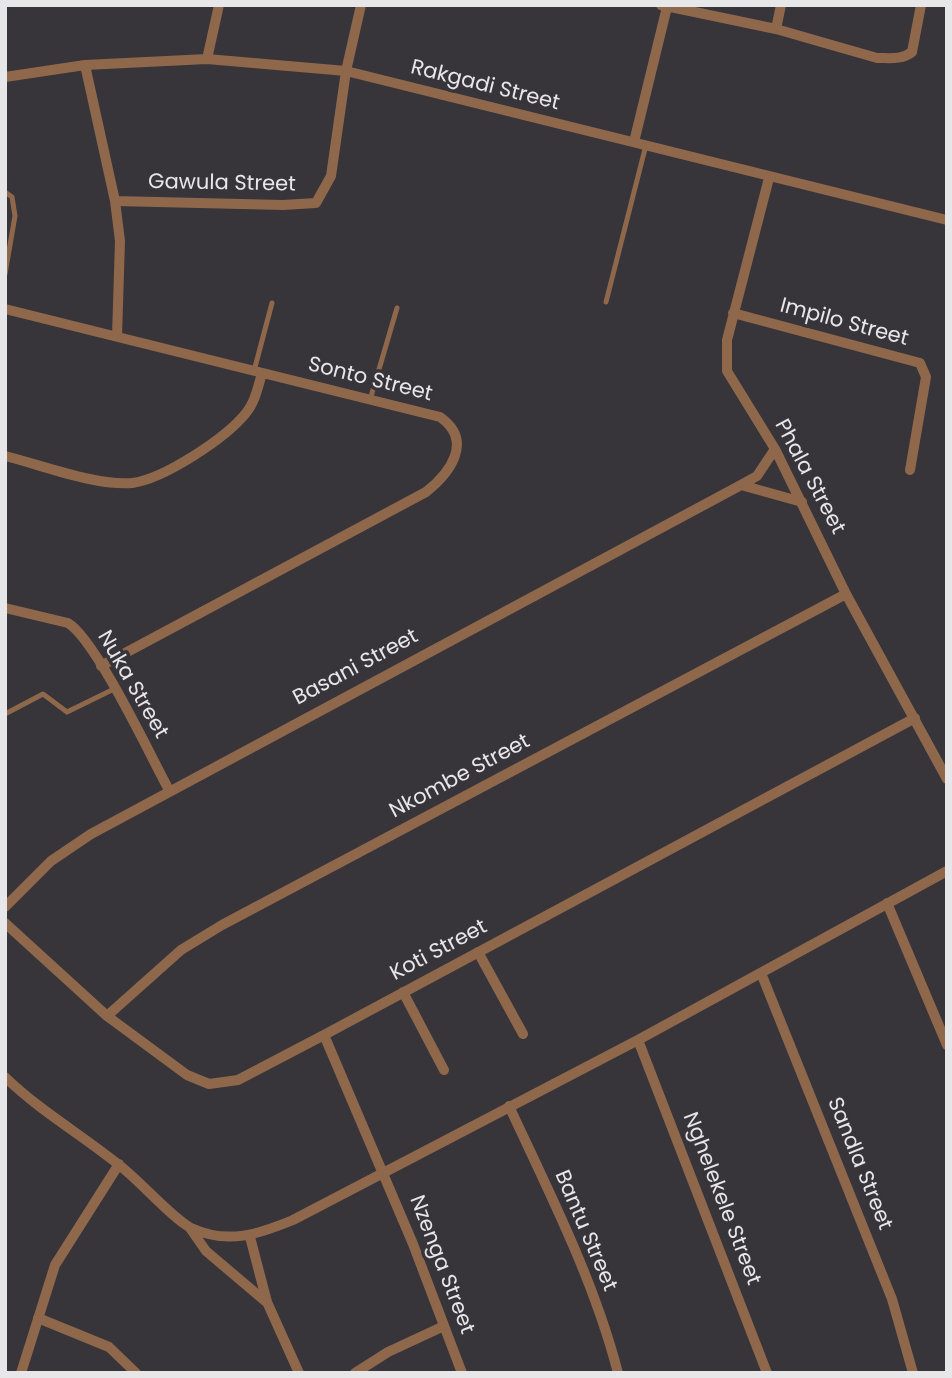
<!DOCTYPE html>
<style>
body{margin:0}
#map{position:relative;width:952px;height:1378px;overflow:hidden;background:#37343a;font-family:Poppins,sans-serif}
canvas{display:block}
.frame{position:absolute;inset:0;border:7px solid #e7e6e9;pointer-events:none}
</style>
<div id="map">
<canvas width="952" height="1378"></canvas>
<div class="frame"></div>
</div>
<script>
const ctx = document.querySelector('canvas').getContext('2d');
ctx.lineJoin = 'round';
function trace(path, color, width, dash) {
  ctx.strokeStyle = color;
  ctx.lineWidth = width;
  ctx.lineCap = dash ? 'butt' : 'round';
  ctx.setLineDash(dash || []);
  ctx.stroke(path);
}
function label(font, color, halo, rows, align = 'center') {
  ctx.font = font + ' Poppins,sans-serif';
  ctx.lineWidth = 7;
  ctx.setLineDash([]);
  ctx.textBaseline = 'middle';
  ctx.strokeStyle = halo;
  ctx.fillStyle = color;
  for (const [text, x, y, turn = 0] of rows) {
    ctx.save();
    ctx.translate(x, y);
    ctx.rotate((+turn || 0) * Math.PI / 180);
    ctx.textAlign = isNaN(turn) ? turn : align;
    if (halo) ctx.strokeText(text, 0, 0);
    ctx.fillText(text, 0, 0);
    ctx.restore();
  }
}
const service = new Path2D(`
 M 5,192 L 12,197 L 15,216 L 5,274
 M 606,302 L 646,145
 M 254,371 L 272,303
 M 370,400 L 397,308
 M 5,714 L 43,694 L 67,712 L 114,689`);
const minor = new Path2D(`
 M 661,5 L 776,29 L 877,58 C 890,58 902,60 912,52 L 921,5
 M 776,29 L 781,5
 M 207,59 L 219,5
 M 85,65 L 115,201 L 120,241 L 117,336
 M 5,77 L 85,65 L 207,59 L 346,71 L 947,220
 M 634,142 L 667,7
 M 769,178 L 727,340 L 727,371 L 775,449 L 846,594 L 947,779
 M 115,201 L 283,205 L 316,203 L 331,176 L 346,71 L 361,5
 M 5,309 L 440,417 C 474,441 450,473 426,492 L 101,666
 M 733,313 L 920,363 L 926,377 L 910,470
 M 5,456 C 42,465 95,486 132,483 C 164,479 226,438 246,413 C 255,402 258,387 262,373
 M 741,485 L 802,502
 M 5,608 L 68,623 C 96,640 150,755 169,790
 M 887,903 L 947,1045
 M 5,907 L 51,861 L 91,834 L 741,485 L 757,476 L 775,449
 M 5,923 L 107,1016 L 187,1075 L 209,1084 L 238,1080 L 324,1035 L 915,718
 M 478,952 L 523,1034
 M 761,973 L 892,1299 L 913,1373
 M 403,992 L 444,1070
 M 107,1016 L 181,950 L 222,925 L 846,594
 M 324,1035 L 413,1244 L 462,1373
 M 638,1040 L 767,1373
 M 5,1077 C 40,1111 82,1135 119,1165 C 138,1179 173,1219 191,1228 C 228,1245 259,1234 293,1220 L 638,1040 L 947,871
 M 509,1106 C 549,1192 594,1280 618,1373
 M 190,1228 L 206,1251 L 265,1301
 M 250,1237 L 267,1302 L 299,1373
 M 38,1318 L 109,1347 L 136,1373
 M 21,1373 L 55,1265 L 119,1164
 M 355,1373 L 388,1352 L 444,1326`);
const streetNames = [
 ["Rakgadi Street",485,86,14],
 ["Gawula Street",222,184,1],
 ["Impilo Street",844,323,15],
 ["Sonto Street",370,380,14],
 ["Phala Street",809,477,62],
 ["Basani Street",356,668,-28],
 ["Nuka Street",132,685,60],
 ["Nkombe Street",460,777,-28],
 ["Koti Street",439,951,-28],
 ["Sandla Street",859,1164,68],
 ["Nghelekele Street",721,1199,69],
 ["Bantu Street",585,1231,67],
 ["Nzenga Street",441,1265,69]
];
trace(service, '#8f684c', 5);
trace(minor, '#8f684c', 10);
label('21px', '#e7e6e9', '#37343a', streetNames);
</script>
